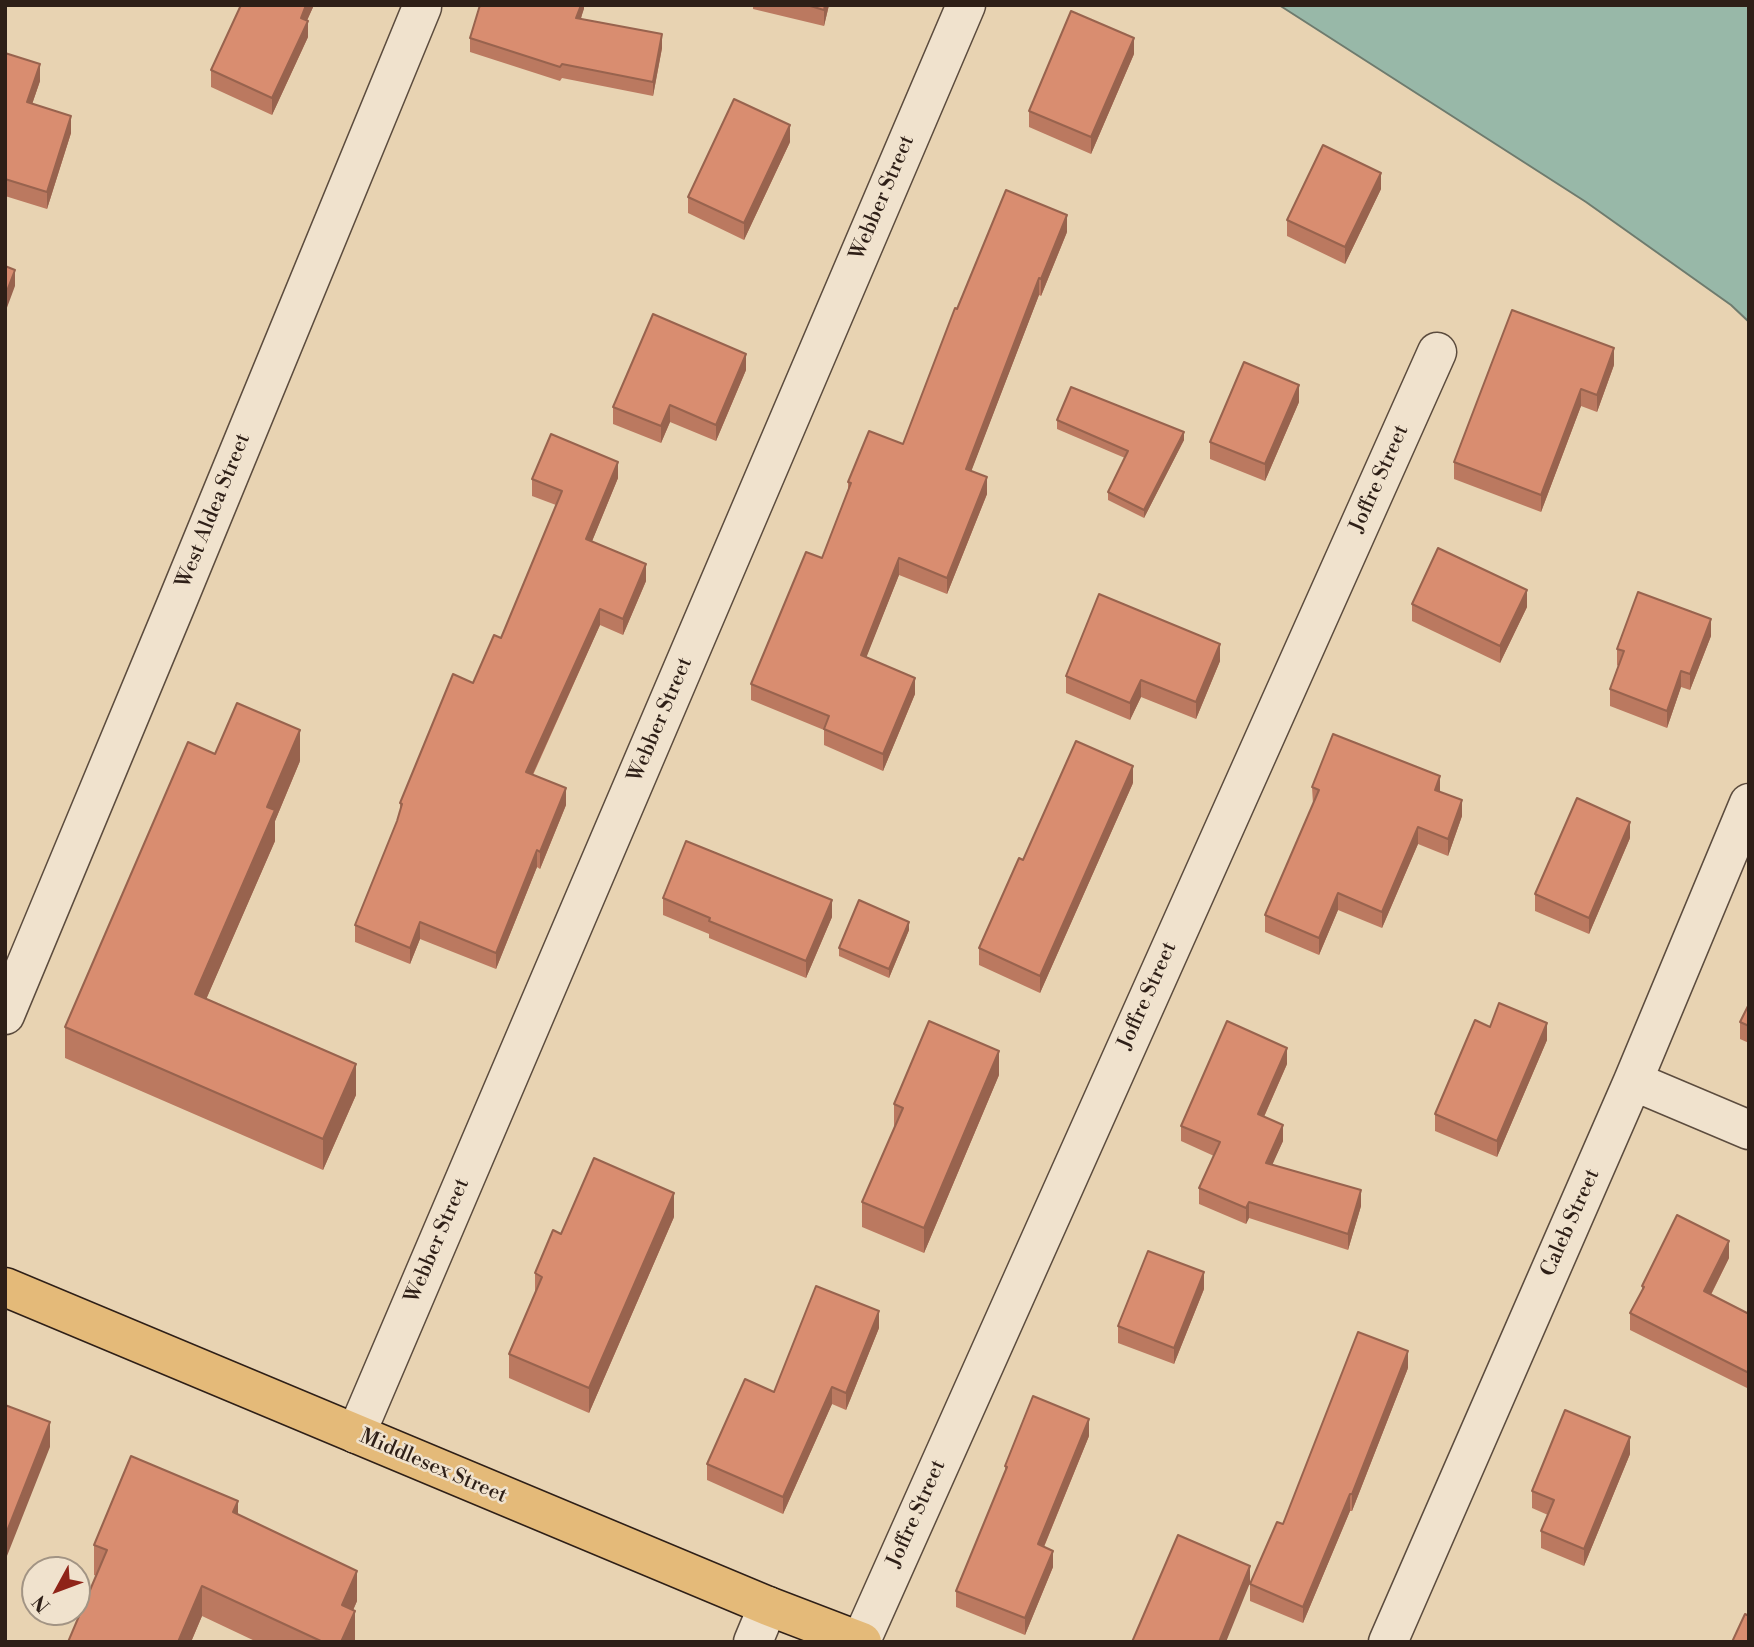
<!DOCTYPE html>
<style>
body{margin:0}
#map{position:relative;width:1754px;height:1647px;overflow:hidden;background:#e8d3b2;font-family:"Libre Bodoni",serif}
canvas{display:block}
.frame{position:absolute;inset:0;border:7px solid #2e1f17;pointer-events:none}
.north{position:absolute;left:21px;top:1556px;width:70px;height:70px;box-sizing:border-box;background:#f0e2cd;border:2px solid #a29484;border-radius:50%;rotate:229deg;font-size:19px;font-weight:700;line-height:28px;text-align:center;color:#2e1f17}
.north::after{content:'';display:block;margin:auto;width:24px;height:32px;background:#8f2418;clip-path:polygon(50% 0,100% 100%,50% 72%,0 100%)}
</style>
<div id="map">
<canvas width="1754" height="1647"></canvas>
<div class="frame"></div>
<div class="north">N</div>
</div>
<script>
const ctx = document.querySelector('canvas').getContext('2d');
ctx.lineJoin = 'round';
function fillPath(path, color) {
  ctx.fillStyle = color;
  ctx.fill(path, 'evenodd');
}
function trace(path, color, width, dash) {
  ctx.strokeStyle = color;
  ctx.lineWidth = width;
  ctx.lineCap = dash ? 'butt' : 'round';
  ctx.setLineDash(dash || []);
  ctx.stroke(path);
}
function label(font, color, halo, rows, align = 'center') {
  ctx.font = font + ' "Libre Bodoni",serif';
  ctx.lineWidth = 5;
  ctx.setLineDash([]);
  ctx.textBaseline = 'middle';
  ctx.strokeStyle = halo;
  ctx.fillStyle = color;
  for (const [text, x, y, turn = 0] of rows) {
    ctx.save();
    ctx.translate(x, y);
    ctx.rotate((+turn || 0) * Math.PI / 180);
    ctx.textAlign = isNaN(turn) ? turn : align;
    if (halo) ctx.strokeText(text, 0, 0);
    ctx.fillText(text, 0, 0);
    ctx.restore();
  }
}
const water = new Path2D(`
 M 1279,5 L 1749,5 L 1749,322 L 1731,305 L 1586,202 Z`);
const minor = new Path2D(`
 M 5,1015 L 175,607 L 422,7
 M 1633,1081 L 1749,1130
 M 861,1641 L 1437,352
 M 753,1642 L 768,1606
 M 1388,1642 L 1633,1081 L 1749,803`);
const tertiary = new Path2D(`
 M 356,1434 L 966,5`);
const primary = new Path2D(`
 M 5,1287 L 768,1606 L 862,1642`);
const wall = new Path2D(`
 M 241,5 L 314,5 L 307,20 L 308,37 L 272,115 L 211,87 L 211,70 Z
 M 584,5 L 581,19 L 662,48 L 653,96 L 562,78 L 560,81 L 470,52 L 470,38 Z
 M 753,5 L 829,5 L 824,26 L 753,9 Z
 M 5,53 L 40,81 L 32,104 L 71,133 L 47,209 L 5,196 Z
 M 1134,54 L 1091,154 L 1029,127 L 1029,111 Z
 M 790,142 L 744,240 L 688,213 L 688,197 Z
 M 1381,189 L 1345,264 L 1287,236 L 1287,220 Z
 M 1067,232 L 1041,296 L 1039,295 L 971,471 L 987,494 L 947,594 L 899,575 L 866,657 L 915,694 L 883,771 L 824,745 L 824,730 L 751,700 L 751,684 L 822,558 L 848,490 L 848,482 L 903,444 L 957,309 Z
 M 1614,365 L 1597,412 L 1581,406 L 1541,512 L 1454,479 L 1454,462 Z
 M 746,370 L 716,441 L 670,422 L 661,443 L 613,424 L 613,407 Z
 M 1299,402 L 1265,481 L 1210,459 L 1210,442 Z
 M 1057,420 L 1184,440 L 1144,518 L 1108,500 L 1108,492 L 1125,458 L 1057,429 Z
 M 618,478 L 592,541 L 646,581 L 623,635 L 600,625 L 533,775 L 566,805 L 540,869 L 537,867 L 496,969 L 420,939 L 410,964 L 355,942 L 355,925 L 397,821 L 400,812 L 400,803 L 501,638 L 556,505 L 532,496 L 532,479 Z
 M 1412,604 L 1527,607 L 1500,663 L 1412,621 Z
 M 1711,636 L 1690,690 L 1681,687 L 1667,728 L 1610,706 L 1610,689 L 1618,666 L 1617,665 L 1617,649 Z
 M 1220,661 L 1196,719 L 1141,697 L 1130,720 L 1066,693 L 1066,676 Z
 M 300,761 L 275,821 L 275,841 L 206,999 L 356,1095 L 323,1170 L 65,1058 L 65,1027 Z
 M 1133,783 L 1040,993 L 979,965 L 979,948 Z
 M 1312,787 L 1440,792 L 1462,816 L 1448,856 L 1418,844 L 1382,928 L 1338,910 L 1319,955 L 1265,932 L 1265,915 L 1313,804 Z
 M 1630,838 L 1589,934 L 1535,911 L 1535,894 Z
 M 663,898 L 832,917 L 806,978 L 709,938 L 709,934 L 663,915 Z
 M 909,930 L 889,978 L 839,956 L 839,948 Z
 M 1749,1004 L 1749,1043 L 1740,1039 L 1740,1022 Z
 M 1490,1027 L 1547,1040 L 1497,1157 L 1435,1131 L 1435,1114 Z
 M 1287,1064 L 1264,1117 L 1283,1141 L 1272,1164 L 1361,1206 L 1348,1250 L 1249,1218 L 1246,1224 L 1199,1204 L 1199,1188 L 1214,1156 L 1181,1141 L 1181,1126 Z
 M 999,1075 L 924,1253 L 862,1227 L 862,1202 L 894,1128 L 894,1104 Z
 M 674,1217 L 589,1413 L 509,1378 L 509,1354 L 535,1295 L 535,1273 Z
 M 1729,1258 L 1711,1295 L 1749,1314 L 1749,1389 L 1630,1330 L 1630,1313 L 1642,1290 L 1642,1286 Z
 M 1204,1289 L 1174,1364 L 1118,1343 L 1118,1326 Z
 M 879,1328 L 846,1410 L 832,1404 L 783,1514 L 707,1480 L 707,1464 L 774,1392 Z
 M 1408,1368 L 1352,1511 L 1350,1511 L 1303,1623 L 1250,1601 L 1250,1584 L 1283,1524 Z
 M 1089,1436 L 1044,1547 L 1053,1567 L 1025,1635 L 956,1607 L 956,1591 L 1005,1473 L 1005,1466 Z
 M 1630,1454 L 1584,1566 L 1541,1548 L 1541,1531 L 1548,1515 L 1532,1508 L 1532,1491 Z
 M 238,1515 L 357,1601 L 353,1610 L 355,1642 L 257,1642 L 202,1616 L 191,1642 L 68,1642 L 96,1576 L 94,1575 L 94,1545 Z`);
const shadedWall = new Path2D(`
 M 306,5 L 314,5 L 301,34 L 301,18 Z
 M 581,5 L 584,5 L 584,9 L 576,32 L 576,18 Z
 M 825,5 L 829,5 L 824,26 L 824,10 Z
 M 308,21 L 308,37 L 272,115 L 272,98 Z
 M 662,34 L 662,48 L 653,96 L 653,82 Z
 M 1134,38 L 1134,54 L 1091,154 L 1091,137 Z
 M 40,64 L 40,81 L 27,119 L 27,102 Z
 M 71,116 L 71,133 L 47,209 L 47,192 Z
 M 790,125 L 790,142 L 744,240 L 744,223 Z
 M 1381,173 L 1381,189 L 1345,264 L 1345,247 Z
 M 1067,215 L 1067,232 L 1041,296 L 1041,279 Z
 M 15,270 L 15,286 L 5,313 L 5,296 Z
 M 1039,278 L 1039,295 L 966,485 L 966,469 Z
 M 1614,348 L 1614,365 L 1597,412 L 1597,395 Z
 M 746,354 L 746,370 L 716,441 L 716,425 Z
 M 1299,385 L 1299,402 L 1265,481 L 1265,464 Z
 M 1581,389 L 1581,406 L 1541,512 L 1541,495 Z
 M 670,405 L 670,422 L 661,443 L 661,426 Z
 M 1184,432 L 1184,440 L 1144,518 L 1144,510 Z
 M 618,462 L 618,478 L 586,556 L 586,539 Z
 M 987,477 L 987,494 L 947,594 L 947,578 Z
 M 899,558 L 899,575 L 861,671 L 861,655 Z
 M 646,564 L 646,581 L 623,635 L 623,619 Z
 M 1527,590 L 1527,607 L 1500,663 L 1500,646 Z
 M 600,609 L 600,625 L 526,789 L 526,772 Z
 M 1711,619 L 1711,636 L 1690,690 L 1690,674 Z
 M 1220,644 L 1220,661 L 1196,719 L 1196,702 Z
 M 1681,671 L 1681,687 L 1667,728 L 1667,711 Z
 M 915,678 L 915,694 L 883,771 L 883,754 Z
 M 1141,680 L 1141,697 L 1130,720 L 1130,703 Z
 M 300,730 L 300,761 L 275,821 L 275,841 L 195,1025 L 195,994 L 267,807 Z
 M 1133,766 L 1133,783 L 1040,993 L 1040,976 Z
 M 1440,776 L 1440,793 L 1435,790 Z
 M 566,788 L 566,805 L 540,869 L 540,852 Z
 M 1462,800 L 1462,816 L 1448,856 L 1448,839 Z
 M 1630,822 L 1630,838 L 1589,934 L 1589,918 Z
 M 1418,827 L 1418,844 L 1382,928 L 1382,912 Z
 M 537,850 L 537,867 L 496,969 L 496,953 Z
 M 1338,893 L 1338,910 L 1319,955 L 1319,938 Z
 M 832,900 L 832,917 L 806,978 L 806,961 Z
 M 420,922 L 420,939 L 410,964 L 410,948 Z
 M 909,922 L 909,930 L 889,978 L 889,969 Z
 M 1547,1023 L 1547,1040 L 1497,1157 L 1497,1141 Z
 M 1287,1048 L 1287,1064 L 1258,1130 L 1258,1114 Z
 M 999,1051 L 999,1075 L 924,1253 L 924,1228 Z
 M 356,1064 L 356,1095 L 323,1170 L 323,1139 Z
 M 1283,1125 L 1283,1141 L 1266,1179 L 1266,1163 Z
 M 1361,1190 L 1361,1206 L 1348,1250 L 1348,1234 Z
 M 674,1193 L 674,1217 L 589,1413 L 589,1388 Z
 M 1249,1202 L 1249,1218 L 1246,1224 L 1246,1208 Z
 M 1729,1241 L 1729,1258 L 1704,1308 L 1704,1291 Z
 M 1204,1272 L 1204,1289 L 1174,1364 L 1174,1348 Z
 M 879,1311 L 879,1328 L 846,1410 L 846,1393 Z
 M 1408,1351 L 1408,1368 L 1352,1511 L 1352,1494 Z
 M 832,1387 L 832,1404 L 783,1514 L 783,1497 Z
 M 1089,1419 L 1089,1436 L 1038,1561 L 1038,1544 Z
 M 50,1422 L 50,1447 L 5,1561 L 5,1536 Z
 M 1630,1437 L 1630,1454 L 1584,1566 L 1584,1549 Z
 M 1350,1494 L 1350,1511 L 1303,1623 L 1303,1607 Z
 M 238,1501 L 238,1532 L 233,1512 Z
 M 1053,1551 L 1053,1567 L 1025,1635 L 1025,1618 Z
 M 1250,1566 L 1250,1583 L 1226,1642 L 1219,1642 Z
 M 357,1571 L 357,1601 L 342,1636 L 342,1605 Z
 M 202,1586 L 202,1616 L 191,1642 L 178,1642 Z
 M 355,1611 L 355,1642 L 341,1642 Z`);
const building = new Path2D(`
 M 241,5 L 306,5 L 301,18 L 308,21 L 272,98 L 211,70 Z
 M 480,5 L 581,5 L 576,18 L 662,34 L 653,82 L 562,64 L 560,67 L 470,38 Z
 M 807,5 L 825,5 L 824,10 Z
 M 1071,11 L 1134,38 L 1091,137 L 1029,111 Z
 M 5,53 L 40,64 L 27,102 L 71,116 L 47,192 L 5,179 Z
 M 734,99 L 790,125 L 744,223 L 688,197 Z
 M 1323,145 L 1381,173 L 1345,247 L 1287,220 Z
 M 1006,190 L 1067,215 L 1041,279 L 1039,278 L 966,469 L 987,477 L 947,578 L 899,558 L 861,655 L 915,678 L 883,754 L 824,729 L 829,716 L 751,684 L 806,552 L 822,558 L 851,483 L 848,482 L 869,431 L 903,444 L 955,308 L 957,309 Z
 M 5,266 L 15,270 L 5,296 Z
 M 1512,310 L 1614,348 L 1597,395 L 1581,389 L 1541,495 L 1454,462 Z
 M 653,314 L 746,354 L 716,425 L 670,405 L 661,426 L 613,407 Z
 M 1244,362 L 1299,385 L 1265,464 L 1210,442 Z
 M 1071,387 L 1184,432 L 1144,510 L 1108,492 L 1128,451 L 1057,420 Z
 M 551,434 L 618,462 L 586,539 L 646,564 L 623,619 L 600,609 L 526,772 L 566,788 L 540,852 L 537,850 L 496,953 L 420,922 L 410,948 L 355,925 L 397,821 L 402,804 L 400,803 L 453,674 L 473,683 L 494,635 L 501,638 L 562,491 L 532,479 Z
 M 1438,548 L 1527,590 L 1500,646 L 1412,604 Z
 M 1638,592 L 1711,619 L 1690,674 L 1681,671 L 1667,711 L 1610,689 L 1624,651 L 1617,649 Z
 M 1099,594 L 1220,644 L 1196,702 L 1141,680 L 1130,703 L 1066,676 Z
 M 237,703 L 300,730 L 267,807 L 275,810 L 195,994 L 356,1064 L 323,1139 L 65,1027 L 188,742 L 215,754 Z
 M 1333,734 L 1440,776 L 1435,790 L 1462,800 L 1448,839 L 1418,827 L 1382,912 L 1338,893 L 1319,938 L 1265,915 L 1319,790 L 1312,787 Z
 M 1076,741 L 1133,766 L 1040,976 L 979,948 L 1019,858 L 1023,860 Z
 M 1577,798 L 1630,822 L 1589,918 L 1535,894 Z
 M 686,841 L 832,900 L 806,961 L 709,921 L 710,918 L 663,898 Z
 M 859,900 L 909,922 L 889,969 L 839,948 Z
 M 1499,1003 L 1547,1023 L 1497,1141 L 1435,1114 L 1475,1020 L 1490,1027 Z
 M 1749,1004 L 1749,1026 L 1740,1022 Z
 M 929,1021 L 999,1051 L 924,1228 L 862,1202 L 903,1108 L 894,1104 Z
 M 1227,1021 L 1287,1048 L 1258,1114 L 1283,1125 L 1266,1163 L 1361,1190 L 1348,1234 L 1249,1202 L 1246,1208 L 1199,1188 L 1220,1142 L 1181,1126 Z
 M 594,1158 L 674,1193 L 589,1388 L 509,1354 L 542,1277 L 535,1273 L 553,1230 L 561,1234 Z
 M 1677,1215 L 1729,1241 L 1704,1291 L 1749,1314 L 1749,1373 L 1630,1313 L 1644,1287 L 1642,1286 Z
 M 1148,1251 L 1204,1272 L 1174,1348 L 1118,1326 Z
 M 816,1286 L 879,1311 L 846,1393 L 832,1387 L 783,1497 L 707,1464 L 745,1379 L 774,1392 Z
 M 1358,1332 L 1408,1351 L 1352,1494 L 1350,1494 L 1303,1607 L 1250,1584 L 1277,1522 L 1283,1524 Z
 M 1033,1396 L 1089,1419 L 1038,1544 L 1053,1551 L 1025,1618 L 956,1591 L 1007,1467 L 1005,1466 Z
 M 5,1405 L 50,1422 L 5,1536 Z
 M 1565,1410 L 1630,1437 L 1584,1549 L 1541,1531 L 1554,1500 L 1532,1491 Z
 M 131,1456 L 238,1501 L 233,1512 L 357,1571 L 342,1605 L 355,1611 L 341,1642 L 323,1642 L 202,1586 L 178,1642 L 68,1642 L 107,1550 L 94,1545 Z
 M 1178,1535 L 1250,1566 L 1219,1642 L 1132,1642 Z
 M 1745,1614 L 1749,1616 L 1749,1642 L 1732,1642 Z`);
const streetNames = [
 ["Webber Street",883,198,-67],
 ["Joffre Street",1380,479,-66],
 ["West Aldea Street",214,511,-68],
 ["Webber Street",661,720,-67],
 ["Joffre Street",1148,996,-66],
 ["Caleb Street",1571,1223,-66],
 ["Webber Street",438,1241,-67],
 ["Middlesex Street",433,1467,23],
 ["Joffre Street",917,1514,-66]
];
fillPath(water, '#98b8a8');
trace(water, '#6e7b6e', 2);
trace(minor, '#5c4c3e', 41);
trace(tertiary, '#5c4c3e', 41);
trace(primary, '#2e1f17', 41);
trace(minor, '#f0e2cd', 38);
trace(tertiary, '#f0e2cd', 38);
trace(primary, '#e4ba79', 38);
fillPath(wall, '#bb7960');
fillPath(shadedWall, '#98634e');
fillPath(building, '#d98d70');
trace(building, '#98634e', 2);
label('21px', '#2e1f17', '#f0e2cd', streetNames);
</script>
